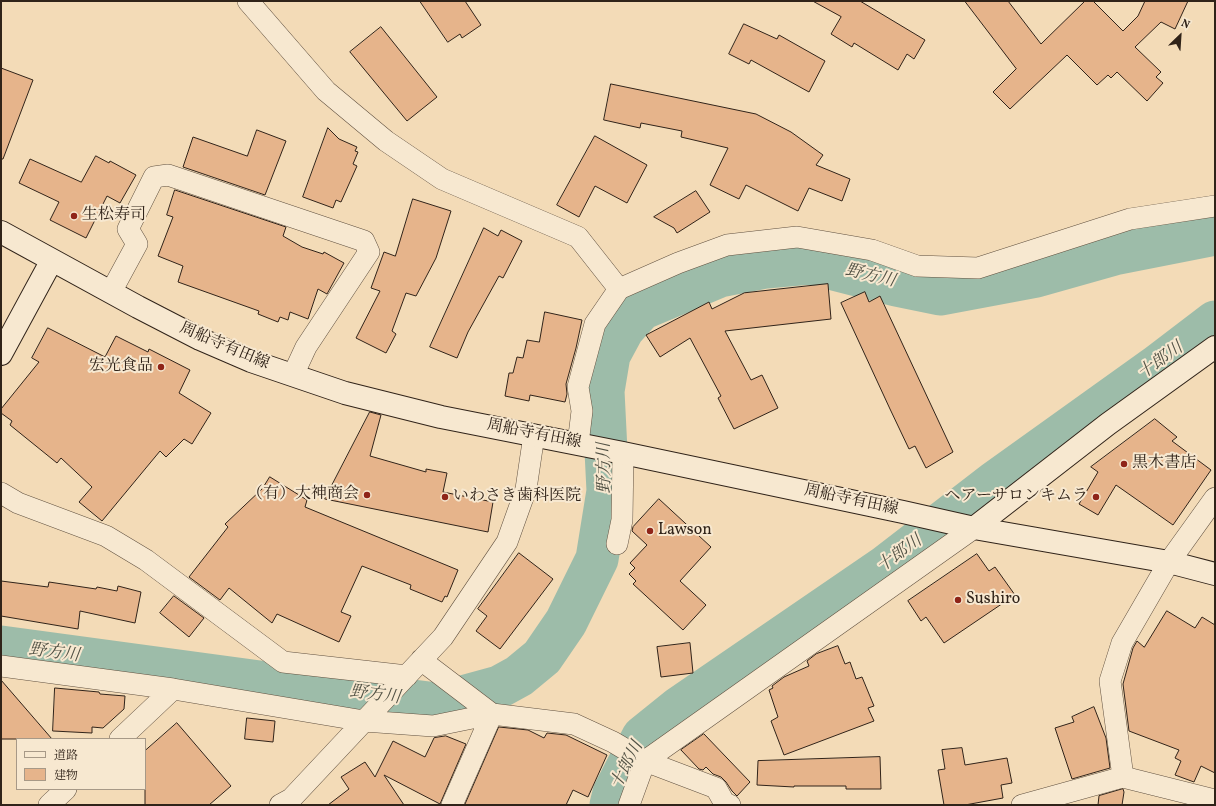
<!DOCTYPE html>
<meta charset="utf-8">
<style>
body{margin:0}
#map{position:relative;width:1216px;height:806px;overflow:hidden;background:#f3dbb7;font-family:Vollkorn,"Noto Serif JP",serif}
canvas{display:block}
.frame{position:absolute;inset:0;border:2px solid #302319;pointer-events:none}
.legend{position:absolute;left:16px;top:738px;width:130px;height:52px;box-sizing:border-box;background:#f7e8d0;border:1px solid #a79987;margin:0;padding:5px 7px;list-style:none;font-size:12px;color:#302319}
.legend li{display:flex;align-items:center;gap:8px;height:20px}
.legend b{width:20px;border:1px solid #a79987}
.north{position:absolute;left:1160px;top:16px;width:40px;height:40px;-webkit-text-stroke:3px #f7e8d0;paint-order:stroke;rotate:25deg;font-size:11px;font-weight:700;line-height:16px;text-align:center;color:#302319}
.north::after{content:'';display:block;margin:auto;width:14px;height:18px;background:#302319;clip-path:polygon(50% 0,100% 100%,50% 72%,0 100%)}
</style>
<div id="map">
<canvas width="1216" height="806"></canvas>
<div class="frame"></div>
<ul class="legend">
<li><b style="height:5px;background:#f7e8d0"></b>道路</li>
<li><b style="height:11px;background:#e6b48b"></b>建物</li>
</ul>
<div class="north">N</div>
</div>
<script>
const ctx = document.querySelector('canvas').getContext('2d');
ctx.lineJoin = 'round';
function trace(path, color, width, dash) {
  ctx.strokeStyle = color;
  ctx.lineWidth = width;
  ctx.lineCap = dash ? 'butt' : 'round';
  ctx.setLineDash(dash || []);
  ctx.stroke(path);
}
function fillPath(path, color) {
  ctx.fillStyle = color;
  ctx.fill(path, 'evenodd');
}
function label(font, color, halo, rows, align = 'center') {
  ctx.font = font + ' Vollkorn,"Noto Serif JP",serif';
  ctx.lineWidth = 4;
  ctx.setLineDash([]);
  ctx.textBaseline = 'middle';
  ctx.strokeStyle = halo;
  ctx.fillStyle = color;
  for (const [text, x, y, turn = 0] of rows) {
    ctx.save();
    ctx.translate(x, y);
    ctx.rotate((+turn || 0) * Math.PI / 180);
    ctx.textAlign = isNaN(turn) ? turn : align;
    if (halo) ctx.strokeText(text, 0, 0);
    ctx.fillText(text, 0, 0);
    ctx.restore();
  }
}
const river = new Path2D(`
 M 1,647 L 267,683 L 437,704 L 499,687 L 519,676 L 542,657 L 566,622 L 597,559 L 608,491 L 603,391 L 609,355 L 623,329 L 641,309 L 720,276 L 766,267 L 810,263 L 896,285 L 940,294 L 1036,276 L 1114,254 L 1215,234
 M 611,805 L 614,793 L 643,737 L 679,708 L 885,567 L 994,483 L 1156,367 L 1215,322`);
const building = new Path2D(`
 M 420,1 L 465,1 L 481,25 L 462,38 L 460,34 L 448,42 Z
 M 813,1 L 860,1 L 925,40 L 914,59 L 907,54 L 898,70 L 854,43 L 852,47 L 831,34 L 841,17 Z
 M 965,1 L 1008,1 L 1041,44 L 1085,1 L 1093,1 L 1123,31 L 1138,16 L 1145,1 L 1188,1 L 1175,29 L 1161,22 L 1135,47 L 1161,72 L 1156,77 L 1163,83 L 1147,101 L 1117,72 L 1111,78 L 1108,75 L 1097,85 L 1067,55 L 1010,109 L 993,92 L 1016,69 Z
 M 744,24 L 777,39 L 779,35 L 825,61 L 809,92 L 751,60 L 749,64 L 729,54 Z
 M 381,27 L 437,97 L 407,121 L 350,52 Z
 M 1,68 L 33,80 L 3,159 L 1,159 Z
 M 611,84 L 756,114 L 791,132 L 823,155 L 816,165 L 850,179 L 842,201 L 809,188 L 798,211 L 746,185 L 739,199 L 710,185 L 728,148 L 681,137 L 682,131 L 641,123 L 640,128 L 604,120 Z
 M 328,128 L 339,139 L 357,147 L 355,151 L 358,152 L 353,164 L 357,166 L 341,202 L 336,200 L 333,208 L 303,197 Z
 M 257,130 L 286,141 L 265,195 L 183,167 L 193,137 L 247,156 Z
 M 595,136 L 647,165 L 627,203 L 595,186 L 579,217 L 557,205 Z
 M 96,156 L 109,163 L 110,161 L 136,175 L 120,203 L 107,196 L 86,238 L 50,220 L 59,202 L 19,183 L 30,159 L 81,182 Z
 M 175,190 L 286,227 L 283,236 L 302,247 L 323,254 L 324,252 L 344,263 L 327,294 L 318,289 L 308,319 L 290,312 L 288,320 L 280,317 L 278,322 L 258,314 L 259,311 L 178,282 L 183,266 L 158,256 L 173,217 L 167,215 Z
 M 696,191 L 710,212 L 677,233 L 674,228 L 654,217 Z
 M 413,199 L 451,211 L 436,258 L 416,296 L 406,293 L 392,331 L 396,334 L 386,353 L 356,338 L 380,291 L 371,288 L 384,252 L 395,256 Z
 M 484,228 L 498,236 L 501,230 L 522,241 L 503,278 L 499,276 L 468,332 L 457,358 L 430,347 Z
 M 828,284 L 831,319 L 725,331 L 751,380 L 762,375 L 778,408 L 734,429 L 718,398 L 721,396 L 690,338 L 660,357 L 646,335 L 709,302 L 712,309 L 744,293 Z
 M 865,292 L 869,302 L 880,296 L 953,452 L 926,468 L 915,446 L 909,449 L 890,409 L 841,303 Z
 M 545,312 L 582,320 L 576,348 L 566,384 L 567,394 L 565,402 L 530,395 L 529,401 L 505,396 L 509,373 L 513,373 L 517,357 L 523,358 L 527,340 L 539,342 Z
 M 48,328 L 105,357 L 116,336 L 148,352 L 149,349 L 190,370 L 179,393 L 211,413 L 192,444 L 184,439 L 166,457 L 160,451 L 102,521 L 79,502 L 92,487 L 61,458 L 57,463 L 10,425 L 12,421 L 1,413 L 1,409 L 39,362 L 32,358 Z
 M 370,412 L 381,415 L 370,456 L 426,472 L 426,469 L 447,473 L 443,492 L 493,502 L 488,532 L 325,499 Z
 M 1155,419 L 1177,437 L 1172,441 L 1211,470 L 1173,525 L 1116,485 L 1098,515 L 1079,504 L 1098,472 L 1091,467 Z
 M 270,477 L 307,500 L 305,507 L 458,570 L 447,597 L 445,596 L 442,602 L 410,589 L 411,585 L 362,566 L 341,612 L 351,616 L 339,642 L 277,614 L 272,623 L 229,588 L 220,600 L 189,577 L 228,527 L 225,524 L 262,489 Z
 M 659,499 L 711,547 L 680,581 L 706,605 L 683,630 L 633,584 L 636,581 L 629,574 L 635,568 L 630,563 L 647,545 L 632,531 L 633,527 Z
 M 519,553 L 553,579 L 500,649 L 476,631 L 487,616 L 478,609 Z
 M 977,554 L 989,571 L 995,567 L 1015,595 L 944,643 L 926,617 L 921,621 L 908,601 Z
 M 1,581 L 48,587 L 49,582 L 96,589 L 97,587 L 117,591 L 118,586 L 141,592 L 135,623 L 80,611 L 78,629 L 1,616 Z
 M 174,596 L 204,618 L 189,637 L 160,613 Z
 M 1167,611 L 1195,628 L 1202,617 L 1215,625 L 1215,773 L 1201,766 L 1194,782 L 1175,775 L 1181,761 L 1175,758 L 1179,750 L 1129,731 L 1123,684 L 1133,648 L 1137,641 L 1144,647 Z
 M 690,643 L 693,673 L 661,677 L 657,647 Z
 M 838,646 L 845,664 L 850,662 L 856,679 L 862,677 L 874,706 L 868,708 L 874,721 L 784,755 L 771,721 L 778,717 L 769,690 L 773,688 L 772,686 L 784,677 L 809,666 L 807,661 L 816,654 Z
 M 1,680 L 52,739 L 1,739 Z
 M 55,688 L 99,692 L 100,694 L 125,696 L 124,709 L 103,728 L 92,727 L 92,733 L 53,731 Z
 M 1094,707 L 1106,738 L 1110,768 L 1072,779 L 1055,728 L 1074,722 L 1072,717 Z
 M 247,718 L 275,721 L 273,742 L 245,739 Z
 M 177,723 L 231,786 L 209,805 L 145,805 L 145,751 Z
 M 499,727 L 528,730 L 544,738 L 547,733 L 566,735 L 607,755 L 588,797 L 573,790 L 566,805 L 465,805 Z
 M 704,734 L 750,782 L 737,796 L 732,791 L 726,782 L 721,777 L 713,774 L 706,767 L 703,770 L 699,769 L 681,750 Z
 M 446,736 L 466,744 L 440,804 L 384,775 L 404,805 L 328,805 L 349,789 L 341,777 L 365,762 L 375,777 L 393,741 L 425,757 L 434,738 Z
 M 962,748 L 965,765 L 1007,758 L 1012,783 L 1001,785 L 1003,798 L 965,805 L 944,805 L 938,770 L 945,769 L 942,750 Z
 M 880,757 L 881,789 L 846,789 L 846,786 L 794,786 L 794,787 L 757,785 L 758,761 Z
 M 1123,789 L 1124,792 L 1122,805 L 1098,805 L 1099,796 Z`);
const street = new Path2D(`
 M 248,1 L 326,91 L 386,141 L 442,179 L 578,237 L 619,289
 M 111,292 L 137,244 L 128,229 L 154,177 L 168,175 L 364,241 L 369,252 L 306,347 L 293,375
 M 578,444 L 582,411 L 578,387 L 595,324 L 619,289 L 678,263 L 727,245 L 797,237 L 872,250 L 917,266 L 978,268 L 1130,219 L 1215,206
 M 1,493 L 18,503 L 106,536 L 146,560 L 283,662 L 407,676
 M 617,544 L 622,520 L 623,453
 M 421,660 L 492,714
 M 1,666 L 173,689 L 364,721 L 433,726 L 492,714 L 574,724 L 613,742 L 645,761 L 716,788 L 725,804 L 730,805
 M 120,739 L 173,689
 M 1123,777 L 1110,681 L 1122,643 L 1169,562 L 1215,498
 M 49,805 L 66,789
 M 280,805 L 291,799 L 443,637 L 507,542 L 526,489 L 534,435
 M 452,805 L 492,714
 M 629,805 L 645,761 L 974,528
 M 1022,805 L 1123,777 L 1215,800`);
const secondary = new Path2D(`
 M 1,232 L 138,307 L 200,339 L 251,361 L 345,393 L 441,417 L 623,453 L 903,512 L 974,528 L 1169,562 L 1215,574
 M 1,354 L 52,260
 M 974,528 L 1108,424 L 1215,347`);
const markers = [
 [74,216,4,"#8f2418"],
 [161,367,4,"#8f2418"],
 [1124,464,4,"#8f2418"],
 [367,495,4,"#8f2418"],
 [445,497,4,"#8f2418"],
 [1096,497,4,"#8f2418"],
 [650,531,4,"#8f2418"],
 [958,600,4,"#8f2418"]
];
const poiNames = [
 ["生松寿司",82,216],
 ["宏光食品",153,367,"right"],
 ["黒木書店",1132,464],
 ["（有）大神商会",359,495,"right"],
 ["いわさき歯科医院",453,497],
 ["ヘアーサロンキムラ",1088,497,"right"],
 ["Lawson",658,531],
 ["Sushiro",966,600]
];
const streetNames = [
 ["周船寺有田線",224,347,23],
 ["周船寺有田線",534,435,11],
 ["周船寺有田線",851,501,12]
];
const waterNames = [
 ["野方川",870,277,13],
 ["十郎川",1161,362,-36],
 ["野方川",606,468,-91],
 ["十郎川",900,555,-36],
 ["野方川",54,654,7],
 ["野方川",375,696,7],
 ["十郎川",628,766,-63]
];
trace(river, '#9dbca9', 43);
fillPath(building, '#e6b48b');
trace(building, '#302319', 1);
trace(street, '#615140', 22);
trace(secondary, '#302319', 24);
trace(street, '#f7e8d0', 21);
trace(secondary, '#f7e8d0', 22);
for (const [x, y, r, color] of markers) {
  const dot = new Path2D();
  dot.arc(x, y, r, 0, 2 * Math.PI);
  ctx.fillStyle = color;
  ctx.fill(dot);
  trace(dot, '#f7e8d0', 1.5);
}
label('16px', '#302319', '#f7e8d0', poiNames, 'left');
label('16px', '#302319', '#f7e8d0', streetNames);
label('italic 17px', '#515144', '#f7e8d0', waterNames);
</script>
